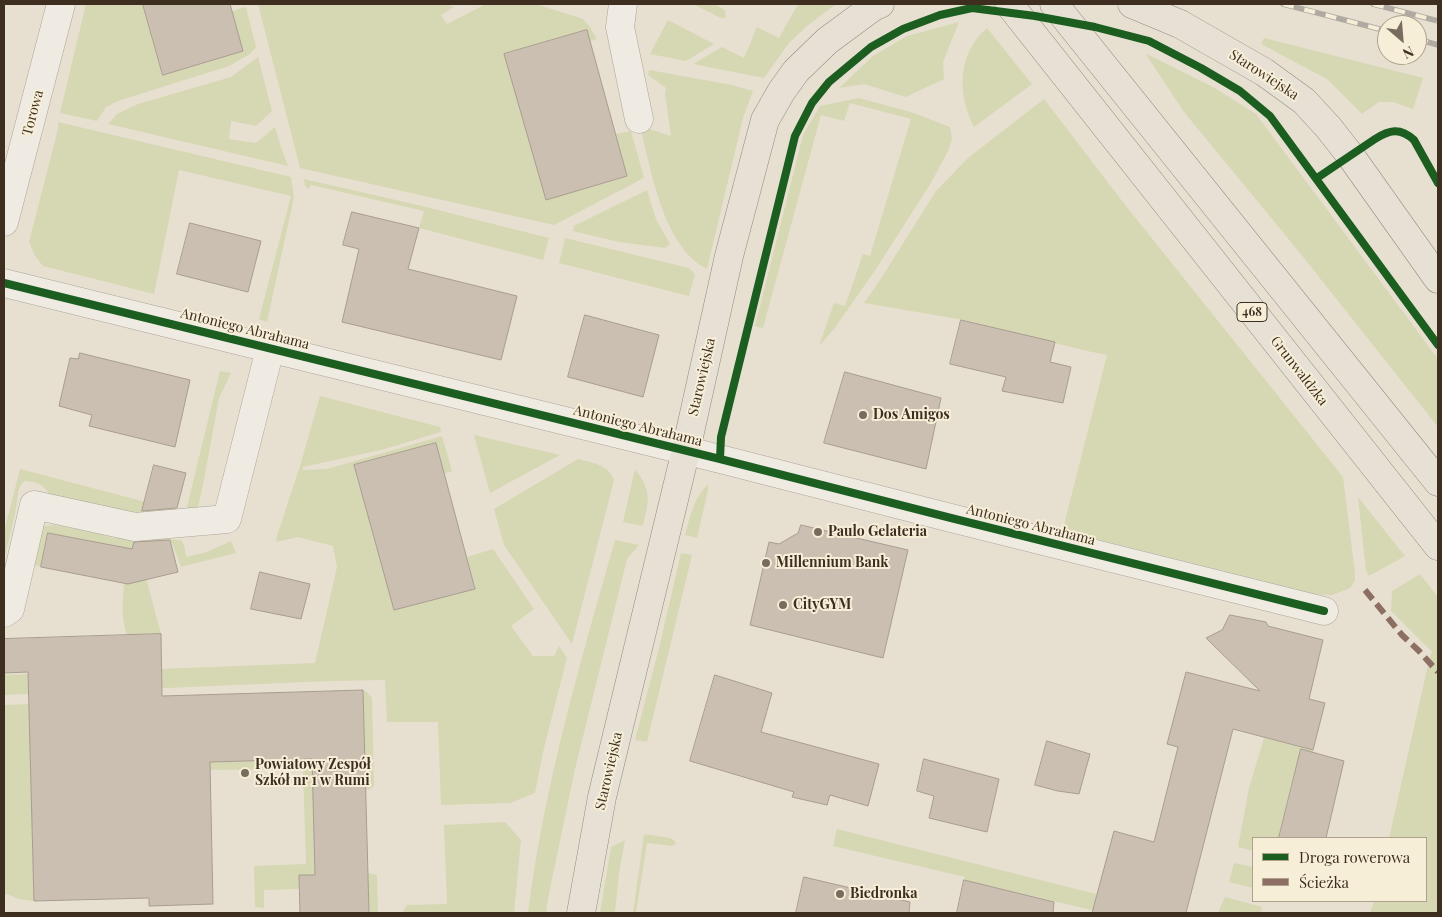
<!DOCTYPE html>
<meta charset="utf-8">
<style>
body{margin:0}
#map{position:relative;width:1442px;height:917px;overflow:hidden;background:#e7e0d1;font-family:"Playfair Display",serif}
canvas{display:block}
.frame{position:absolute;inset:0;border:5px solid #3d2e20;pointer-events:none}
.legend{position:absolute;left:1252px;top:837px;width:175px;height:65px;box-sizing:border-box;background:#f7eed8;border:1px solid #ada18e;margin:0;padding:6px 9px;list-style:none;font-size:15px;color:#3d2e20}
.legend li{display:flex;align-items:center;gap:10px;height:25px}
.legend b{width:25px;border:1px solid #ada18e}
.north{position:absolute;left:1377px;top:15px;width:50px;height:50px;box-sizing:border-box;background:#f7eed8;border:1px solid #ada18e;border-radius:50%;rotate:153deg;font-size:14px;font-weight:700;line-height:20px;text-align:center;color:#3d2e20}
.north::after{content:'';display:block;margin:auto;width:18px;height:22px;background:#786c5e;clip-path:polygon(50% 0,100% 100%,50% 72%,0 100%)}
</style>
<div id="map">
<canvas width="1442" height="917"></canvas>
<div class="frame"></div>
<ul class="legend">
<li><b style="height:6px;background:#1b5e20"></b>Droga rowerowa</li>
<li><b style="height:6px;background:#8d6e63"></b>Ścieżka</li>
</ul>
<div class="north">N</div>
</div>
<script>
const ctx = document.querySelector('canvas').getContext('2d');
ctx.lineJoin = 'round';
function fillPath(path, color) {
  ctx.fillStyle = color;
  ctx.fill(path, 'evenodd');
}
function trace(path, color, width, dash) {
  ctx.strokeStyle = color;
  ctx.lineWidth = width;
  ctx.lineCap = dash ? 'butt' : 'round';
  ctx.setLineDash(dash || []);
  ctx.stroke(path);
}
function label(font, color, halo, rows, align = 'center') {
  ctx.font = font + ' "Playfair Display",serif';
  ctx.lineWidth = 4;
  ctx.setLineDash([]);
  ctx.textBaseline = 'middle';
  ctx.strokeStyle = halo;
  ctx.fillStyle = color;
  for (const [text, x, y, turn = 0] of rows) {
    ctx.save();
    ctx.translate(x, y);
    ctx.rotate((+turn || 0) * Math.PI / 180);
    ctx.textAlign = isNaN(turn) ? turn : align;
    if (halo) ctx.strokeText(text, 0, 0);
    ctx.fillText(text, 0, 0);
    ctx.restore();
  }
}
const green = new Path2D(`
 M 86,4 L 143,4 L 163,75 L 242,51 L 232,11 L 246,7 L 256,47 L 250,54 L 229,66 L 118,101 L 106,107 L 97,121 L 60,113 Z
 M 258,4 L 444,4 L 454,7 L 441,15 L 447,24 L 486,4 L 536,4 L 583,19 L 590,27 L 597,39 L 590,41 L 587,30 L 504,54 L 546,200 L 627,176 L 615,134 L 631,131 L 644,178 L 554,225 L 300,168 Z
 M 693,4 L 714,4 L 725,10 L 726,18 L 721,18 Z
 M 798,4 L 836,4 L 807,26 L 789,43 L 764,78 L 693,64 L 722,47 L 744,58 L 757,27 L 779,38 Z
 M 668,20 L 714,44 L 686,61 L 650,54 Z
 M 959,22 L 943,62 L 944,79 L 906,97 L 864,84 L 839,88 L 873,56 L 907,36 Z
 M 987,28 L 1032,84 L 974,127 C 957,94 957,54 987,28 Z
 M 1264,38 L 1423,78 L 1413,109 L 1393,102 L 1379,102 L 1362,114 L 1327,79 L 1261,44 Z
 M 1145,53 L 1213,87 L 1256,114 L 1438,359 L 1438,427 L 1300,253 L 1184,112 Z
 M 258,57 L 272,111 L 256,126 L 231,121 L 229,139 L 256,143 L 275,127 L 280,144 L 288,166 L 108,124 L 117,114 L 138,104 L 231,77 Z
 M 649,70 L 732,85 L 753,91 L 743,118 L 707,269 C 663,247 651,170 640,126 L 671,136 L 665,94 L 666,88 L 648,75 Z
 M 859,98 L 914,113 L 950,127 L 952,139 L 948,151 L 931,183 L 876,269 L 834,329 L 819,346 L 834,303 L 845,306 L 863,254 L 870,256 L 911,119 L 850,103 L 844,121 L 821,115 L 763,328 L 755,326 L 803,135 L 820,106 Z
 M 1044,99 L 1126,206 L 1343,477 L 1355,573 L 1355,580 L 1352,586 L 1348,589 L 1332,595 L 1306,594 L 1265,582 L 1064,531 L 1065,521 L 1107,355 L 1087,351 L 964,320 L 864,303 L 880,280 L 936,191 L 968,158 Z
 M 58,122 L 291,177 L 294,197 L 267,322 L 259,319 L 291,196 L 179,170 L 154,294 L 43,266 L 35,256 L 29,242 L 58,129 Z
 M 304,179 L 422,206 L 549,238 L 543,260 L 419,228 L 424,211 L 311,185 L 309,189 L 305,186 Z
 M 647,190 L 656,219 L 670,244 L 665,248 L 619,242 L 573,231 L 574,226 Z
 M 565,238 L 689,268 L 695,274 L 689,296 L 559,263 Z
 M 220,371 L 231,373 L 219,398 L 203,485 L 197,511 L 178,513 L 122,513 L 50,495 C 44,484 35,481 24,481 L 19,488 L 15,514 L 4,560 L 4,532 L 20,469 L 176,510 L 186,511 Z
 M 320,396 L 440,427 L 441,432 L 385,449 L 303,467 L 303,470 L 327,469 L 442,436 L 452,471 L 444,474 L 436,443 L 354,465 L 394,610 L 475,589 L 467,557 L 493,549 L 534,609 L 511,626 L 533,656 L 554,656 L 559,646 L 567,658 L 544,748 L 535,793 L 510,803 L 441,805 L 438,722 L 387,722 L 385,680 L 330,681 L 4,695 L 4,675 L 315,663 L 337,567 L 333,546 L 298,537 L 277,542 L 276,539 L 300,466 Z
 M 474,435 L 560,455 L 490,493 Z
 M 578,459 C 593,463 608,464 614,480 L 572,644 L 504,545 L 494,509 Z
 M 635,469 C 652,491 649,501 643,526 L 623,522 Z
 M 708,484 L 708,490 L 697,538 L 685,535 C 690,516 694,498 708,484 Z
 M 1358,497 L 1405,556 L 1369,576 L 1366,571 Z
 M 54,525 L 94,532 L 113,538 L 140,537 L 181,540 L 184,545 L 186,557 L 207,552 L 231,541 L 236,553 L 181,567 L 172,543 L 139,552 L 161,634 L 127,635 C 118,610 125,576 130,549 L 48,533 L 41,567 L 35,565 L 31,558 L 38,530 L 45,526 Z
 M 615,540 L 639,545 L 627,559 L 575,769 L 550,889 L 546,910 L 548,913 L 528,913 C 544,786 580,663 615,540 Z
 M 681,553 L 692,555 L 647,742 L 635,740 L 660,644 Z
 M 1420,574 L 1438,597 L 1438,913 L 1370,913 L 1374,901 L 1426,901 L 1426,838 L 1389,838 L 1430,656 L 1432,652 L 1391,611 L 1392,591 Z
 M 363,690 L 367,692 L 372,698 L 374,786 L 369,790 L 366,790 Z
 M 29,704 L 34,901 L 19,899 L 4,893 L 4,705 Z
 M 1264,738 L 1313,750 L 1315,753 L 1295,774 L 1279,838 L 1253,838 L 1253,851 L 1238,847 L 1249,788 Z
 M 312,757 L 315,875 L 299,875 L 299,889 L 264,890 L 264,908 L 255,907 L 254,866 L 306,864 L 303,769 L 210,770 L 210,762 Z
 M 505,822 L 521,840 L 514,913 L 402,913 L 407,905 L 447,904 L 444,825 Z
 M 837,829 L 1172,913 L 1104,913 L 964,880 L 965,877 L 833,846 Z
 M 644,834 L 670,838 L 675,841 L 676,844 L 672,846 L 647,843 L 636,913 L 633,913 Z
 M 625,840 L 619,873 L 615,913 L 600,913 L 611,847 Z
 M 1234,863 L 1253,867 L 1253,888 L 1229,882 Z
 M 368,873 L 377,875 L 378,913 L 369,913 Z
 M 1225,897 L 1262,907 L 1261,913 L 1218,913 Z`);
const building = new Path2D(`
 M 143,4 L 230,4 L 243,51 L 163,75 Z
 M 587,30 L 627,176 L 546,200 L 504,54 Z
 M 352,212 L 419,228 L 408,269 L 517,296 L 501,360 L 342,322 L 359,249 L 343,245 Z
 M 190,223 L 261,241 L 248,292 L 177,274 Z
 M 585,315 L 659,335 L 643,397 L 568,377 Z
 M 961,320 L 1055,342 L 1050,362 L 1071,367 L 1063,403 L 1002,391 L 1006,377 L 950,364 Z
 M 80,353 L 190,380 L 175,447 L 89,426 L 92,415 L 59,406 L 70,358 L 78,359 Z
 M 845,372 L 941,398 L 926,469 L 824,443 Z
 M 436,443 L 475,589 L 394,610 L 354,465 Z
 M 154,465 L 186,473 L 177,508 L 142,511 Z
 M 801,525 L 908,550 L 883,658 L 750,625 L 769,542 L 779,544 L 798,533 Z
 M 48,533 L 132,549 L 134,542 L 170,540 L 178,572 L 128,584 L 41,567 Z
 M 260,572 L 310,584 L 301,619 L 251,609 Z
 M 1230,615 L 1266,622 L 1268,626 L 1323,640 L 1309,699 L 1325,703 L 1313,750 L 1233,729 L 1186,913 L 1092,913 L 1114,831 L 1154,842 L 1178,747 L 1167,744 L 1186,672 L 1260,691 L 1206,638 L 1222,630 Z
 M 161,634 L 162,696 L 363,690 L 369,913 L 300,913 L 299,875 L 315,875 L 312,759 L 210,762 L 213,904 L 149,906 L 149,898 L 34,901 L 28,672 L 4,673 L 4,639 Z
 M 715,675 L 772,693 L 761,732 L 879,764 L 868,806 L 830,795 L 827,805 L 792,797 L 794,792 L 690,761 Z
 M 1047,741 L 1090,754 L 1079,794 L 1058,791 L 1035,785 Z
 M 1301,749 L 1344,761 L 1326,838 L 1279,838 Z
 M 924,759 L 999,779 L 987,832 L 929,818 L 934,796 L 917,791 Z
 M 804,877 L 910,902 L 909,913 L 796,913 Z
 M 964,880 L 1054,902 L 1053,913 L 957,913 Z`);
const minor = new Path2D(`
 M 623,4 L 620,27 L 639,119
 M 4,222 L 61,4
 M 4,283 L 720,459 L 951,518 L 1324,611
 M 4,613 L 10,609 L 34,505 L 135,527 L 227,519 L 270,349`);
const major = new Path2D(`
 M 1009,4 L 1438,546
 M 1054,4 L 1438,482
 M 1132,4 L 1180,24 L 1264,72 L 1304,101 L 1328,127 L 1350,155 L 1438,279
 M 581,913 L 602,797 L 686,450 L 729,256 L 765,120 L 781,92 L 796,71 L 827,41 L 873,7 L 880,4`);
const rail = new Path2D(`
 M 1283,4 L 1387,31
 M 1373,4 L 1438,21
 M 1417,39 L 1438,45`);
const quiet = new Path2D(`
 M 1365,590 L 1402,635 L 1419,651 L 1438,672`);
const cycleway = new Path2D(`
 M 1317,178 L 1375,139 C 1389,130 1400,127 1414,140 L 1438,183
 M 4,283 L 720,459 L 951,518 L 1324,611
 M 720,459 L 721,437 L 795,136 L 812,103 L 829,82 L 871,47 L 903,29 L 940,15 L 972,8 L 1035,16 L 1095,27 L 1149,41 L 1201,68 L 1240,91 L 1270,116 L 1438,345`);
const markers = [
 [863,415,5,"#786c5e"],
 [818,532,5,"#786c5e"],
 [766,563,5,"#786c5e"],
 [783,605,5,"#786c5e"],
 [245,773,5,"#786c5e"],
 [840,894,5,"#786c5e"]
];
const shields = [
 [1252,312,30]
];
const shieldNames = [
 ["468",1252,312]
];
const streetNames = [
 ["Starowiejska",1264,75,33],
 ["Torowa",33,113,-75],
 ["Antoniego Abrahama",245,329,14],
 ["Grunwaldzka",1299,371,52],
 ["Starowiejska",702,377,-77],
 ["Antoniego Abrahama",638,426,14],
 ["Antoniego Abrahama",1031,525,14],
 ["Starowiejska",609,771,-77]
];
const poiNames = [
 ["Dos Amigos",873,415],
 ["Paulo Gelateria",828,532],
 ["Millennium Bank",776,563],
 ["CityGYM",793,605],
 ["Powiatowy Zespół",255,765],
 ["Szkół nr 1 w Rumi",255,781],
 ["Biedronka",850,894]
];
fillPath(green, '#d6d7b3');
fillPath(building, '#cbbfb2');
trace(building, '#a89c90', 1);
trace(minor, '#ada599', 29);
trace(major, '#928b80', 29);
trace(minor, '#efebe3', 28);
trace(major, '#e6e1d4', 28);
trace(rail, '#afaaa2', 5.5);
trace(rail, '#f7eed8', 4, [11]);
trace(quiet, '#8d6e63', 6, [12, 6]);
trace(cycleway, '#1b5e20', 8);
for (const [x, y, r, color] of markers) {
  const dot = new Path2D();
  dot.arc(x, y, r, 0, 2 * Math.PI);
  ctx.fillStyle = color;
  ctx.fill(dot);
  trace(dot, '#f7eed8', 2);
}
for (const [x, y, w] of shields) {
  const box = new Path2D();
  box.roundRect(x - w / 2, y - 9.5, w, 19, 4);
  ctx.fillStyle = '#f7eed8';
  ctx.fill(box);
  trace(box, '#3d2e20', 1);
}
label('bold 12px', '#3d2e20', null, shieldNames);
label('14px', '#3d2e20', '#f7eed8', streetNames);
label('bold 14px', '#3d2e20', '#f7eed8', poiNames, 'left');
</script>
